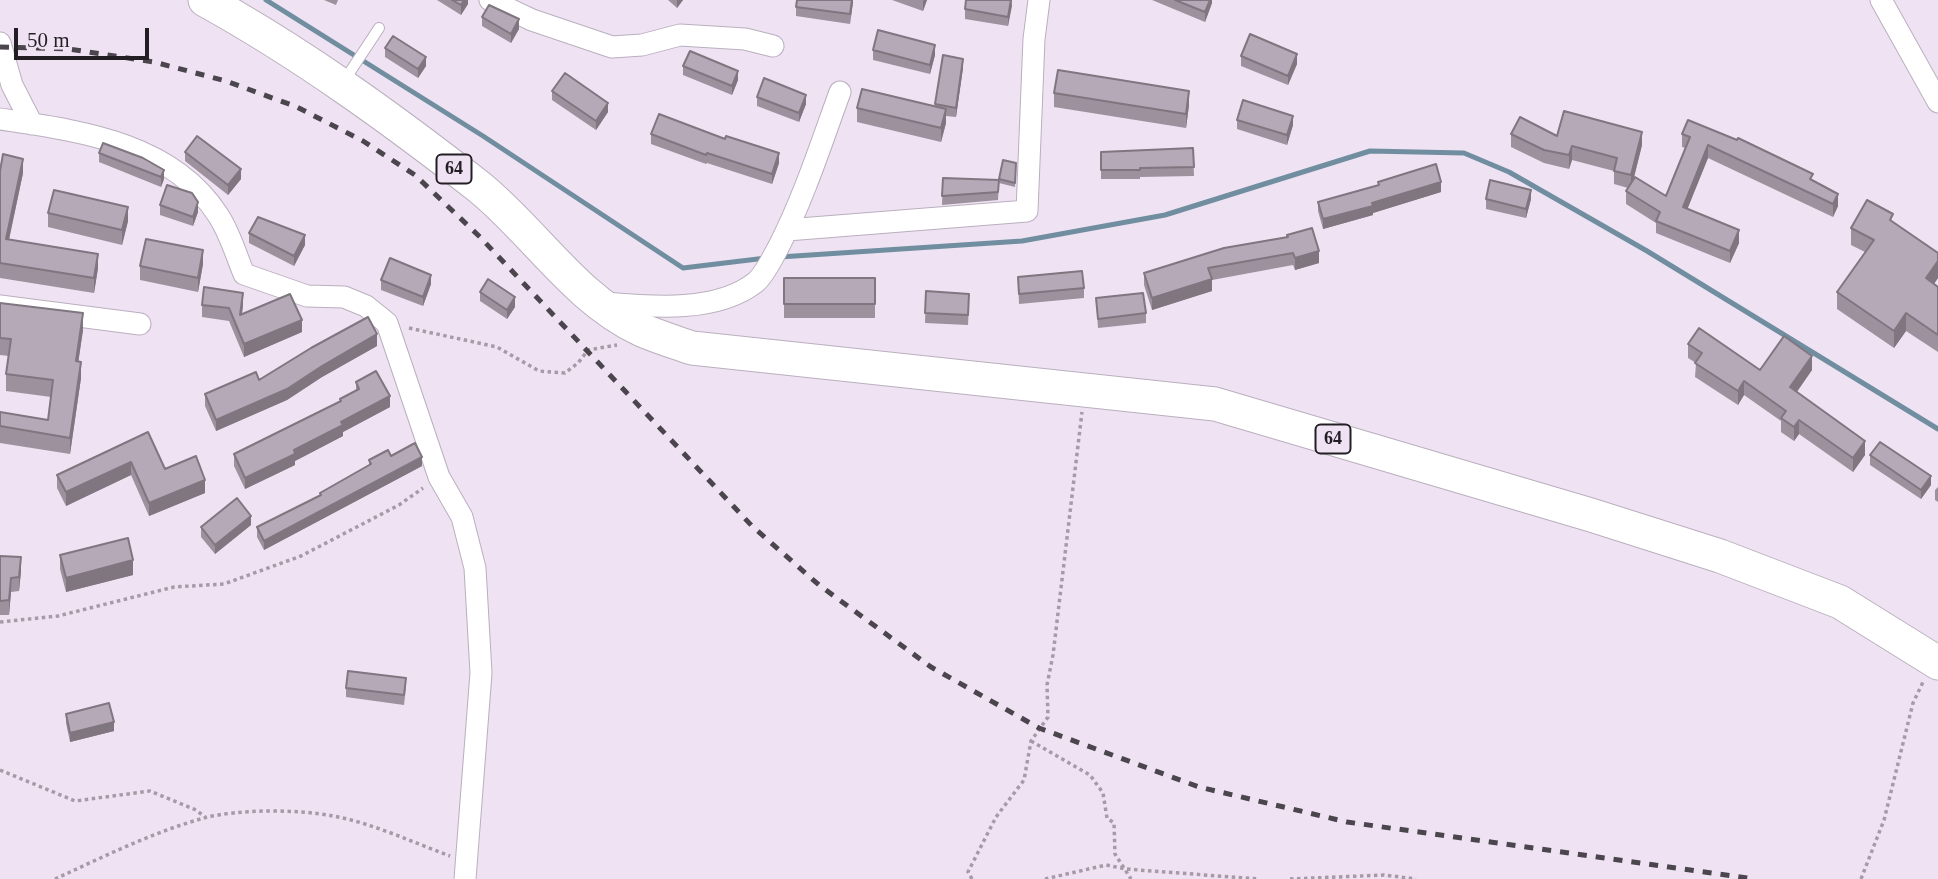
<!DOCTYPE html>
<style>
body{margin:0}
#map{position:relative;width:1938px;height:879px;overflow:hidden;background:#efe3f3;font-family:"Times New Roman",serif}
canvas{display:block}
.scale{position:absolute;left:14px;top:28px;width:135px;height:32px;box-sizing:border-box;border:4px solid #221e24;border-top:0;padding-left:9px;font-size:21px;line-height:24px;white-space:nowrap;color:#221e24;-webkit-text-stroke:5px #efe3f3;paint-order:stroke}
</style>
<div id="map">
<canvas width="1938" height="879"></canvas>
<div class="scale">50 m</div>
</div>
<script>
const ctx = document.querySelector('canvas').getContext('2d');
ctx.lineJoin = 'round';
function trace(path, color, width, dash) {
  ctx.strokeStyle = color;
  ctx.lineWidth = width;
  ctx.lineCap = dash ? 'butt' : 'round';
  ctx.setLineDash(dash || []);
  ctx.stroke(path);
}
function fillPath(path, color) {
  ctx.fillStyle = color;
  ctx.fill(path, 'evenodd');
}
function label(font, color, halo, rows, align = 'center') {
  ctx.font = font + ' "Times New Roman",serif';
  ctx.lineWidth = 5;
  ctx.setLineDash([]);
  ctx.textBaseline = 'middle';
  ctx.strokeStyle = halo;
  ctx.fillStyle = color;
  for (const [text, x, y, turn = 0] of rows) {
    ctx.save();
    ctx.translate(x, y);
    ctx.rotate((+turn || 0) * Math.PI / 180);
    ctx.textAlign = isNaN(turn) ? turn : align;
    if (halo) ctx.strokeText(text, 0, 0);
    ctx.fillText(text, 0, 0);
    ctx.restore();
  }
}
const stream = new Path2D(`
 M 266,0 L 483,136 L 683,268 L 766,258
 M 780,257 L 1022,241 L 1165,215 L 1370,151 L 1464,153 L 1509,172 L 1647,251 L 1938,429`);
const path = new Path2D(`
 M 409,328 L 497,347 L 539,371 L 565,373 L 578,363 L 588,350 L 617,345
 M 0,622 L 58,616 L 174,587 L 224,584 L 301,556 L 399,505 L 423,488
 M 1031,741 L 1090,775 L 1103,793 L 1107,818 L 1114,823 L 1115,854 L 1131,879
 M 0,770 L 75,801 L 150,791 L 196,810 L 205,817
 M 55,879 C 103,857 153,832 204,818 C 239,809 297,809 333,816 C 372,823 412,842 450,856
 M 972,879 L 968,872 L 996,817 L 1024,780 L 1031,741 L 1048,717 L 1047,685 L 1053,655 L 1082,412
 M 1045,879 L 1106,865 L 1126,869 L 1258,879
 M 1290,879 L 1384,875 L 1416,879
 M 1861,879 L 1884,820 L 1913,703 L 1923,682`);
const service = new Path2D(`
 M 344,81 L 379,28`);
const minor = new Path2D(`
 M 490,0 L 532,20 L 612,47 L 642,45 L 680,35 L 745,39 L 773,46
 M 1881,0 L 1938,102
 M 0,43 L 12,85 L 32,124
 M 0,119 C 79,131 171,142 218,215 C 230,233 236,255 244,274 L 307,296 L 344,297 L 366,306 L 387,323 L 439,477 L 462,517 L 475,568 L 481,673 L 465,879
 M 787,230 L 1027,211 L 1034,39 L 1039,0
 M 606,303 C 652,307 717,313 756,282 C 765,274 773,257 779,246 C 804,197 821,144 840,92
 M 0,306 L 140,324`);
const primary = new Path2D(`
 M 205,0 C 301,53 392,119 478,186 C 534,231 575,299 642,330 C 658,337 675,342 692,348 L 1215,404 L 1591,515 L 1720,556 L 1840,602 L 1938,663`);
const rail = new Path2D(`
 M 0,47 L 69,49 L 154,62 L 226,81 L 297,107 L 363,141 L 415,175 L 480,237 L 752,526 L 819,585 L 931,667 L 1039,728 L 1199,787 L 1347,822 L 1755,879`);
const wall = new Path2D(`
 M 324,0 L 338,0 L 336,5 Z
 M 437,0 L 468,0 L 468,4 L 461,15 Z
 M 668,0 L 683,0 L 677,8 Z
 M 853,0 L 850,24 L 796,16 L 796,7 Z
 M 892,0 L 927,0 L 923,11 Z
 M 1012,0 L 1008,26 L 965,19 L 965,9 Z
 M 1152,0 L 1212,0 L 1212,3 L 1205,22 Z
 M 482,17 L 519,29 L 511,43 L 482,26 Z
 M 385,48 L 426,66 L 418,78 L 385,57 Z
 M 873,50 L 935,55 L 930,74 L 873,60 Z
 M 943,55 L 963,68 L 956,117 L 946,116 L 946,123 L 941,142 L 857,122 L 857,108 L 935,106 Z
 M 1241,56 L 1297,64 L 1288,85 L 1241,66 Z
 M 683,66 L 738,80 L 732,95 L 683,75 Z
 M 552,91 L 608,112 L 596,130 L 552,100 Z
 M 1054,93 L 1189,105 L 1186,128 L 1054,107 Z
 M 757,97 L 806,104 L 799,122 L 757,106 Z
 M 1237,120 L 1293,125 L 1287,145 L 1237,129 Z
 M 651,134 L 779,163 L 772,184 L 707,163 L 706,164 L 651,144 Z
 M 1511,134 L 1557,136 L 1642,145 L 1633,181 L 1666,196 L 1686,148 L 1682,147 L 1682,134 L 1813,180 L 1838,206 L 1833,217 L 1708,158 L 1687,209 L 1739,243 L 1730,263 L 1656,233 L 1656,223 L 1626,204 L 1626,191 L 1628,188 L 1614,184 L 1614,171 L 1572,160 L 1569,169 L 1544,163 L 1511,147 Z
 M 103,143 L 164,179 L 161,187 L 99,162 L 99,153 Z
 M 1193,148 L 1194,176 L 1140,177 L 1140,179 L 1101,179 L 1101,152 Z
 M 185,152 L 241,179 L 228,195 L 185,161 Z
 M 1016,163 L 1015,187 L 999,183 L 998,200 L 942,205 L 943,178 L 999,180 L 999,179 Z
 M 0,171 L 23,173 L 9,240 L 98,268 L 94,293 L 0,278 Z
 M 1378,182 L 1441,192 L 1373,213 L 1373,215 L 1323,229 L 1318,211 L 1318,202 L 1378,186 Z
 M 1486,199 L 1531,199 L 1526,218 L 1486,209 Z
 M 160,205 L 198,212 L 193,226 L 160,215 Z
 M 48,213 L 128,221 L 122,245 L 48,227 Z
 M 1893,222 L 1938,253 L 1938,278 L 1934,284 L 1938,287 L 1938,352 L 1906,331 L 1894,348 L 1837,309 L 1837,292 L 1865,252 L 1851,245 L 1851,228 Z
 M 249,233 L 305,245 L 294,266 L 249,243 Z
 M 1287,237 L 1319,263 L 1295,270 L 1293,265 L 1212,280 L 1212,291 L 1152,310 L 1144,285 L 1144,273 Z
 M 203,264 L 198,292 L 140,280 L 140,266 Z
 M 1018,277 L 1084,288 L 1084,298 L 1019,304 Z
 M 784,278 L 875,278 L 875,318 L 784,318 Z
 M 381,280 L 431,284 L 423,306 L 381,290 Z
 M 926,291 L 969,303 L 968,325 L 925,323 Z
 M 480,292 L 515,307 L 507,319 L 480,301 Z
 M 1096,298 L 1146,313 L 1146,323 L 1098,328 Z
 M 0,303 L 83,330 L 78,362 L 81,378 L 70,454 L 0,443 L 0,412 L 48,420 L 51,397 L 6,391 L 6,374 L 9,356 L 0,355 Z
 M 202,305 L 243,305 L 242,314 L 302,332 L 244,357 L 229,321 L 202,317 Z
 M 1688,344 L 1760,370 L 1812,370 L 1797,392 L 1865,455 L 1853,472 L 1799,434 L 1794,441 L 1781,432 L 1781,421 L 1744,395 L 1738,405 L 1695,377 L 1696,363 L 1688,358 Z
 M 377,346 L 322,377 L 287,400 L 216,431 L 205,406 L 205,394 Z
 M 356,382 L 390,407 L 343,432 L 343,436 L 295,461 L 295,465 L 245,489 L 234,466 L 234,454 L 340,402 L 340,399 L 356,390 Z
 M 148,432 L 165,469 L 205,493 L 149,516 L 131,475 L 66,506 L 57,488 L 57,475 Z
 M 1870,455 L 1931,485 L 1921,499 L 1870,465 Z
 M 391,456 L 422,466 L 264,550 L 257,537 L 257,527 L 320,495 L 320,493 L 369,465 L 369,460 Z
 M 1938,487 L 1938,502 L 1935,500 L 1935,490 Z
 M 251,525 L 215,554 L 201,537 L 201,527 Z
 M 60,555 L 133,575 L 66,592 L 60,569 Z
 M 0,556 L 21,571 L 19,591 L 11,592 L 9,615 L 0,615 Z
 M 406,687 L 404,705 L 346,697 L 346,688 Z
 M 66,714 L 114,731 L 70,742 L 66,723 Z`);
const shadedWall = new Path2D(`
 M 464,0 L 468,0 L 468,4 L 461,15 L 461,5 Z
 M 677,0 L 683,0 L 677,8 Z
 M 852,0 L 853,0 L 853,3 L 850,24 Z
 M 924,0 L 927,0 L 923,11 L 923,1 Z
 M 1011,0 L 1012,6 L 1008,26 L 1008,17 Z
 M 1210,0 L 1212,0 L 1212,3 L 1205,22 L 1205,12 Z
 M 519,19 L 519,29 L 511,43 L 511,34 Z
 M 935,45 L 935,55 L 930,74 L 930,65 Z
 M 1297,54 L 1297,64 L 1288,85 L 1288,76 Z
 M 426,57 L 426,66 L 418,78 L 418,69 Z
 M 963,59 L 963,68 L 956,117 L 956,108 Z
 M 738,71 L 738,80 L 732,95 L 732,86 Z
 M 1189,91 L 1189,105 L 1186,128 L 1186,114 Z
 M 806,95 L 806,104 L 799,122 L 799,113 Z
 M 608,103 L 608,112 L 596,130 L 596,121 Z
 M 946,109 L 946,123 L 941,142 L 941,128 Z
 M 1293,116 L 1293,125 L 1287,145 L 1287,135 Z
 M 1642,132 L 1642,145 L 1631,189 L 1631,175 Z
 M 1708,145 L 1708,158 L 1683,220 L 1683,207 Z
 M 1572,146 L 1572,160 L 1569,169 L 1569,155 Z
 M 779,153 L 779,163 L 772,184 L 772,174 Z
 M 23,159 L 23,173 L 6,253 L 6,239 Z
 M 241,169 L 241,179 L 228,195 L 228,185 Z
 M 164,170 L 164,179 L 161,187 L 161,177 Z
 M 1441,182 L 1441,192 L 1373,213 L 1373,215 L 1323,229 L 1323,219 Z
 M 1531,190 L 1531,199 L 1526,218 L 1526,209 Z
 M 1838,194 L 1838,206 L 1833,217 L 1833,204 Z
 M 198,202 L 198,212 L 193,226 L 193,217 Z
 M 128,207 L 128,221 L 122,245 L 122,230 Z
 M 1739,230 L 1739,243 L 1730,263 L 1730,251 Z
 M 305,235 L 305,245 L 294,266 L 294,256 Z
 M 203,250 L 203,264 L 198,292 L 198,278 Z
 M 1319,251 L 1319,263 L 1295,270 L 1295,258 Z
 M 98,254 L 98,268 L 94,293 L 94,278 Z
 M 1938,261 L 1938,278 L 1926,295 L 1926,278 Z
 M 431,275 L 431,284 L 423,306 L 423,297 Z
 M 1212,279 L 1212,291 L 1152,310 L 1152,298 Z
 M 243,293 L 243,305 L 240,328 L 240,315 Z
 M 515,297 L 515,307 L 507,319 L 507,310 Z
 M 83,313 L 83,330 L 76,378 L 76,361 Z
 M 1906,313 L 1906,331 L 1894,348 L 1894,331 Z
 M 302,320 L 302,332 L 244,357 L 244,344 Z
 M 377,334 L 377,346 L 322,377 L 287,400 L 216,431 L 216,420 L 322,366 Z
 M 1812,356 L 1812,370 L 1790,401 L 1790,387 Z
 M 81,362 L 81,378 L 70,454 L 70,438 Z
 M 1744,381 L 1744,395 L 1738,405 L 1738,391 Z
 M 390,396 L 390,407 L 343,432 L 343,436 L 295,461 L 295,465 L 245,489 L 245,478 L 341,422 Z
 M 1799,420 L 1799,434 L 1794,441 L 1794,427 Z
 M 1865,441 L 1865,455 L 1853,472 L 1853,458 Z
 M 422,457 L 422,466 L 264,550 L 264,541 Z
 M 131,462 L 131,475 L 66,506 L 66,492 Z
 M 1931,476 L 1931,485 L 1921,499 L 1921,490 Z
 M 205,480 L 205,493 L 149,516 L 149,503 Z
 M 251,516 L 251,525 L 215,554 L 215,545 Z
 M 21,557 L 21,571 L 19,591 L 19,577 Z
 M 133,560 L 133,575 L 66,592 L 66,578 Z
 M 11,578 L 11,592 L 9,615 L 9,600 Z
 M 114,722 L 114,731 L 70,742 L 70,733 Z`);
const building = new Path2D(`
 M 452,0 L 464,0 L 461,5 Z
 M 797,0 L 852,0 L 850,14 L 796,7 Z
 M 966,0 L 1011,0 L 1008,17 L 965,9 Z
 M 1175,0 L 1210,0 L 1205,12 Z
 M 489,5 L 519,19 L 511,34 L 482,17 Z
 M 878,30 L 935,45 L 930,65 L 873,50 Z
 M 1250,34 L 1297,54 L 1288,76 L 1241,56 Z
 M 393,36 L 426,57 L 418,69 L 385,48 Z
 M 690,51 L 738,71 L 732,86 L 683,66 Z
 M 943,55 L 963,59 L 956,108 L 935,104 Z
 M 1058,70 L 1189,91 L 1186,114 L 1054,93 Z
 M 565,73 L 608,103 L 596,121 L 552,91 Z
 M 764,78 L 806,95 L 799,113 L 757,97 Z
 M 862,89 L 946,109 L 941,128 L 857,108 Z
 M 1243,100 L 1293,116 L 1287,135 L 1237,120 Z
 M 1564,111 L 1642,132 L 1631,175 L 1614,171 L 1617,158 L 1572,146 L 1569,155 L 1544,150 L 1511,134 L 1520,117 L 1557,136 Z
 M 659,114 L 725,139 L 726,136 L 779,153 L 772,174 L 707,153 L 706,155 L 651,134 Z
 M 1688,120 L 1737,140 L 1738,138 L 1813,174 L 1810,179 L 1838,194 L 1833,204 L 1708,145 L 1683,207 L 1739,230 L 1730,251 L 1656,221 L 1660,212 L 1626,191 L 1635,177 L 1666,196 L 1690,137 L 1682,134 Z
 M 197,136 L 241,169 L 228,185 L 185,152 Z
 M 103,143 L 143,158 L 164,170 L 161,177 L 99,153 Z
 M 1193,148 L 1194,167 L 1140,168 L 1140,170 L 1101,170 L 1101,152 Z
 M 3,154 L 23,159 L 6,239 L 98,254 L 94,278 L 0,263 L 0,171 Z
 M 1003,160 L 1016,163 L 1015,183 L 999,179 Z
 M 1436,164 L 1441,182 L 1372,203 L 1373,206 L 1323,219 L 1318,202 L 1379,185 L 1378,182 Z
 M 943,178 L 999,180 L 998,192 L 942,196 Z
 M 1490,180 L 1531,190 L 1526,209 L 1486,199 Z
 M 167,185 L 192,193 L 198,202 L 193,217 L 160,205 Z
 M 54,190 L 128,207 L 122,230 L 48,213 Z
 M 1867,200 L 1893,214 L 1890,220 L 1938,253 L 1938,261 L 1926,278 L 1938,287 L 1938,335 L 1906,313 L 1894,331 L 1837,292 L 1874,240 L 1851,228 Z
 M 258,217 L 305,235 L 294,256 L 249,233 Z
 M 1312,228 L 1319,251 L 1295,258 L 1293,253 L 1208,268 L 1212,279 L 1152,298 L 1144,273 L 1224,248 L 1288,237 L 1287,235 Z
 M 146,239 L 203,250 L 198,278 L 140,266 Z
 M 390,258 L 431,275 L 423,297 L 381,280 Z
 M 1082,271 L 1084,288 L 1019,294 L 1018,277 Z
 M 784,278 L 875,278 L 875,304 L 784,304 Z
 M 488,279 L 515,297 L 507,310 L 480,292 Z
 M 204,287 L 243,293 L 240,315 L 290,294 L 302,320 L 244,344 L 229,308 L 202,305 Z
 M 926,291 L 969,294 L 968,315 L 925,313 Z
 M 1143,293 L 1146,313 L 1098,319 L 1096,298 Z
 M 0,303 L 83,313 L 76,361 L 81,362 L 70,438 L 0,426 L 0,412 L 48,420 L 53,380 L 6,374 L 11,339 L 0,338 Z
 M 368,317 L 377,334 L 322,366 L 287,389 L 216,420 L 205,394 L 256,372 L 259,380 L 311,348 Z
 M 1699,328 L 1760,370 L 1784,336 L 1812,356 L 1790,387 L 1865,441 L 1853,458 L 1799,420 L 1794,427 L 1781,418 L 1786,411 L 1744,381 L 1738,391 L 1695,363 L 1702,353 L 1688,344 Z
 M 376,371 L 390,396 L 341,422 L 343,425 L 294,450 L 295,454 L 245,478 L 234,454 L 341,401 L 340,399 L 359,389 L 356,382 Z
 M 148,432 L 165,469 L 196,456 L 205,480 L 149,503 L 131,462 L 66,492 L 57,475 Z
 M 1880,442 L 1931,476 L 1921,490 L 1870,455 Z
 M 415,443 L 422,457 L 264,541 L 257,527 L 321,495 L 320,493 L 371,464 L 369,460 L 388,450 L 391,456 Z
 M 237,498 L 251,516 L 215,545 L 201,527 Z
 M 128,538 L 133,560 L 66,578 L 60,555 Z
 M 0,556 L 21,557 L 19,577 L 11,578 L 9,600 L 0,601 Z
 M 348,671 L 406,678 L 404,695 L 346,688 Z
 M 109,703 L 114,722 L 70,733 L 66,714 Z`);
const shields = [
 [454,169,35],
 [1333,439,35]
];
const shieldNames = [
 ["64",454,169],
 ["64",1333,439]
];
trace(stream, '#708e9f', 5);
trace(service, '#baafbe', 12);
trace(minor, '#baafbe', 23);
trace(primary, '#baafbe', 35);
trace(path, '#a49ba7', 3.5, [3.5, 3.5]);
trace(service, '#fff', 10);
trace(minor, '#fff', 21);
trace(primary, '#fff', 33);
trace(rail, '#4b454d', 5, [9, 9]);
fillPath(wall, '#9c919d');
fillPath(shadedWall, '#7f7680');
fillPath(building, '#b5a9b7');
trace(building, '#7f7680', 2);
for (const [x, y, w] of shields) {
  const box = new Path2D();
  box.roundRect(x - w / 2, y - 14.5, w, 29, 5);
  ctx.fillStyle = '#efe3f3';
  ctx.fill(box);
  trace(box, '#221e24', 2);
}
label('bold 18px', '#221e24', null, shieldNames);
</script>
